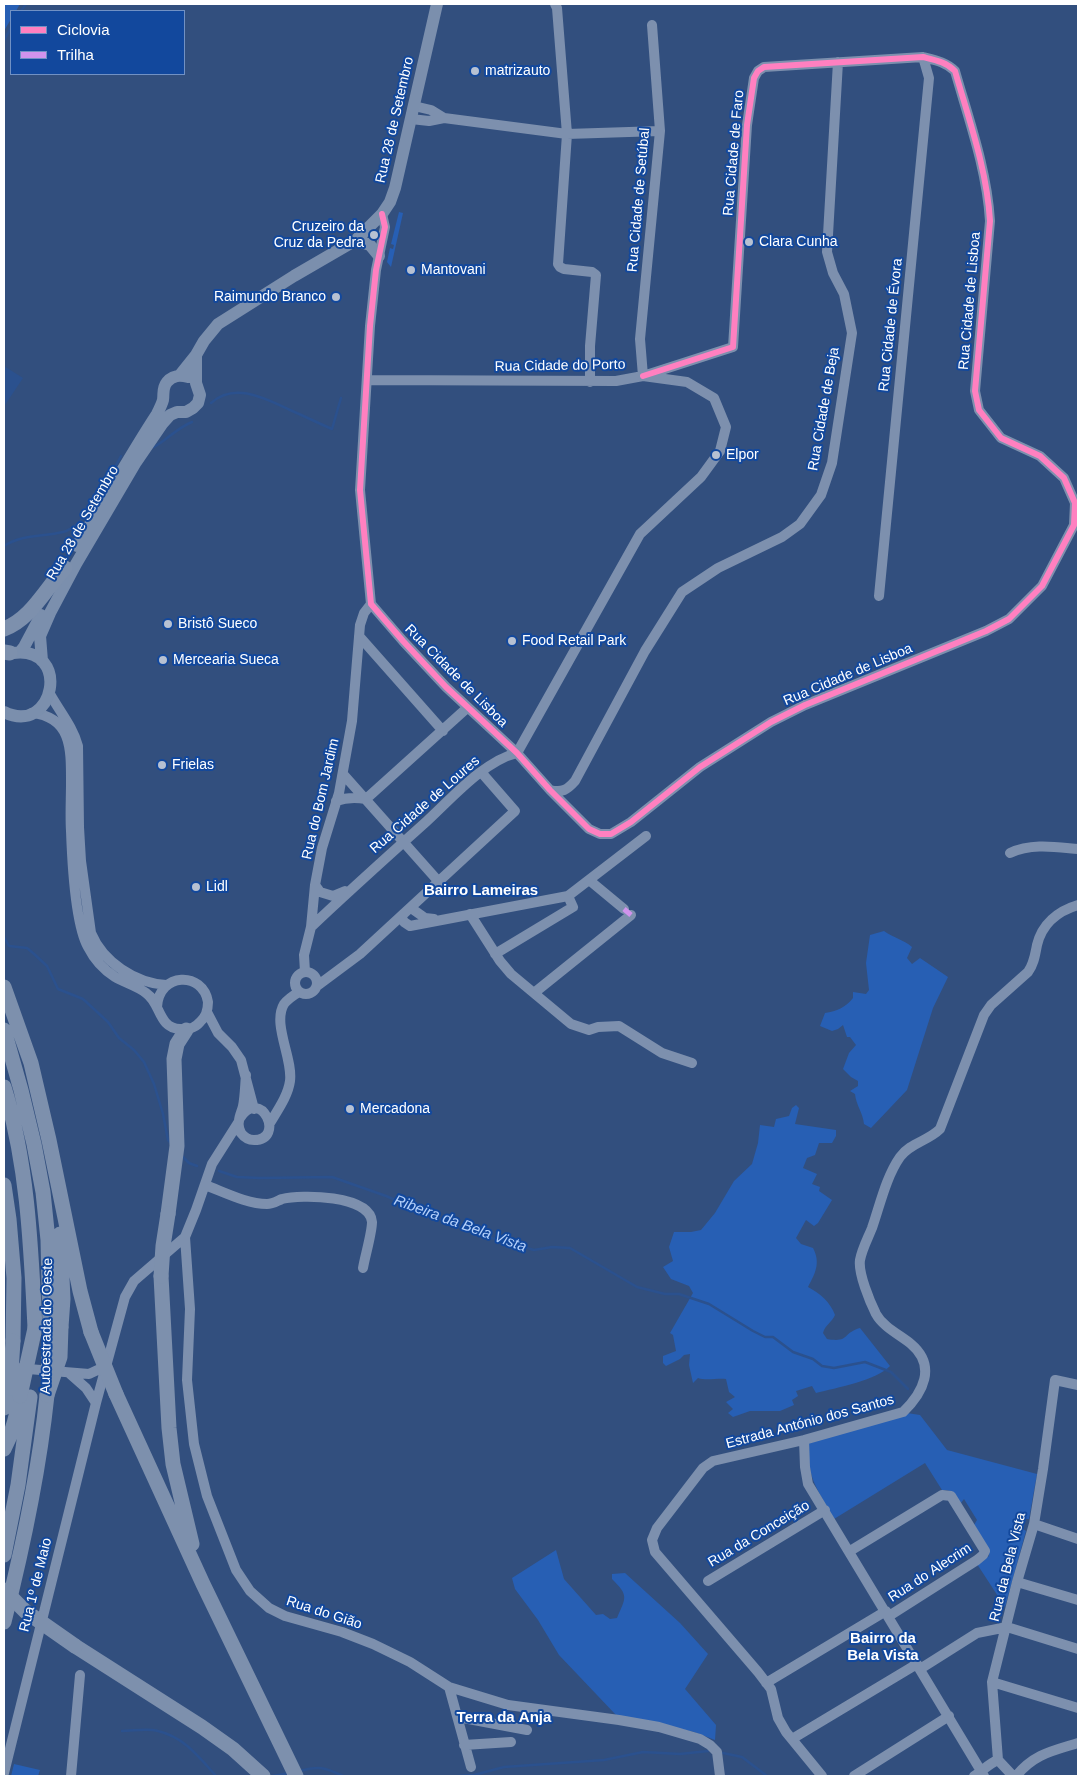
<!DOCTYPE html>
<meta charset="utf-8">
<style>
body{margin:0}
#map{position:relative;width:1082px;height:1780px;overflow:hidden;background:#324f7e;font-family:Arial,sans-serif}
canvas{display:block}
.frame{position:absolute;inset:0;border:5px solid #fff;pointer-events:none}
.legend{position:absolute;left:10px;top:10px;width:175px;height:65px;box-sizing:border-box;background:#12489d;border:1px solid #7191c4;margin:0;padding:6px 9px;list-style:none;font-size:15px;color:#fff}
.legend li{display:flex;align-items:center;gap:10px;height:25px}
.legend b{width:25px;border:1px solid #7191c4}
</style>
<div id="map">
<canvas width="1082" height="1780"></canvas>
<div class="frame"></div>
<ul class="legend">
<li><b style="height:6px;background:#ff80c0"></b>Ciclovia</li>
<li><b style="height:6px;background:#d193ec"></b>Trilha</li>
</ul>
</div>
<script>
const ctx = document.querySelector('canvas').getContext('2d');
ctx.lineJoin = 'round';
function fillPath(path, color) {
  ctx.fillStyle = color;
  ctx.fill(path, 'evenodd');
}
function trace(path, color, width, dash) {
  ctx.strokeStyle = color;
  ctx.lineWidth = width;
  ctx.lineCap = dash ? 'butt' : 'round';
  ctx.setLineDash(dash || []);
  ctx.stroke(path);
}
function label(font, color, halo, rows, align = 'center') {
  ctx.font = font + ' Arial,sans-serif';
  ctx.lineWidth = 4;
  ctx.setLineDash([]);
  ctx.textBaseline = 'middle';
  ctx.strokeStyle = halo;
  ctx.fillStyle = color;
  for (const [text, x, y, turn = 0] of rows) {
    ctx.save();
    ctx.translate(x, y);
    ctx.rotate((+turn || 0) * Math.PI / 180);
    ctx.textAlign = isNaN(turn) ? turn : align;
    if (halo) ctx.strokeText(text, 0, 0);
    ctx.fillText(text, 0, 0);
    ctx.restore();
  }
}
const green = new Path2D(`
 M 4,4 L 20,4 L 16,11 L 11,11 L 11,19 L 4,31 Z
 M 399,212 L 403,213 L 391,267 L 387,262 L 390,248 L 393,249 L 394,245 L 391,244 Z
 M 884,931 C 894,938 904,940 912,947 L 907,958 L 912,964 L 920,958 L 948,977 L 933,1008 L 907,1090 L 871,1128 L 864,1124 C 863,1113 856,1105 855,1094 L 850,1091 L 858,1086 L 858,1081 L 851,1077 L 843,1069 L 849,1053 L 856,1045 L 850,1037 L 847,1037 L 843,1025 L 838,1029 L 832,1031 L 820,1026 L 825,1013 C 837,1011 845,1008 853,998 L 853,992 L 866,994 L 869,990 L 866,963 L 870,935 Z
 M 796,1105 L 799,1108 L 795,1124 L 836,1130 L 836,1136 L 832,1143 L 819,1143 L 815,1155 L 807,1158 L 803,1168 L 817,1174 L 812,1184 L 820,1187 L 819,1191 L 832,1200 L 818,1223 L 814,1226 L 806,1220 L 796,1238 L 801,1244 L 813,1248 C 821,1263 815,1274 808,1287 C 821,1294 830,1302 835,1315 C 832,1322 825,1325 823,1333 L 827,1339 C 850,1343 842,1333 860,1328 L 890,1366 C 877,1380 836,1388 816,1393 L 812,1386 L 796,1391 L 798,1396 L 792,1400 L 794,1405 L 780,1411 L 750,1411 L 733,1417 L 728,1413 L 733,1409 L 726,1402 L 735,1397 L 729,1392 L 726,1379 C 717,1378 706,1381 698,1378 L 693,1383 L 689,1365 L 690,1354 L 684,1355 L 680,1359 L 666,1366 L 663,1363 L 663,1356 L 676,1351 L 673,1335 L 670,1333 L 693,1293 L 689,1286 L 671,1279 L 663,1267 L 673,1261 L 669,1247 L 674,1232 L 691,1232 L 701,1230 L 715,1213 L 734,1181 L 752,1164 L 758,1143 L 760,1125 L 774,1127 L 776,1119 L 789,1116 L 792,1108 Z
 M 907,1413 L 920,1415 L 947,1450 L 1037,1474 L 1029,1519 L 1026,1519 L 1023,1529 L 1026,1531 L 1005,1607 L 977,1564 L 989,1556 L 989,1552 L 974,1525 L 977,1520 L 964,1499 L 961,1503 C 955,1495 953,1489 942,1490 L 925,1463 L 834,1519 C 817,1488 806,1477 809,1441 Z
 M 556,1550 L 564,1579 L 596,1615 L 603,1614 L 610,1619 L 617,1618 C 626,1597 629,1596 612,1579 L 612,1574 L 625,1573 L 680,1623 L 708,1654 L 685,1689 L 716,1725 L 715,1740 L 694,1732 L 616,1715 L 559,1655 L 538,1620 L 515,1589 L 512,1578 Z
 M 14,1764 L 40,1770 L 38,1776 L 11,1776 Z`);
const water = new Path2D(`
 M 4,366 L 23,378 L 5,405 L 4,404 Z`);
const stream = new Path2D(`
 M 21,11 L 26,4
 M 4,40 L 11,28
 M 211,403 C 235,382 264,398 290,410 C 304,416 318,423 332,429 L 341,398
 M 154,447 C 168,439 177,428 192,422
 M 4,546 C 22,534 43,537 63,532 C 86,527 110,476 121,456
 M 4,937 L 9,946 L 27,948 L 33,953 L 47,966 L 58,989 L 83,999 L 108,1022 L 119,1038 L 134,1050 L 144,1062 L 154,1084 L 163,1114 L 168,1140 L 172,1144
 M 182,1156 L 189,1163 L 197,1166
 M 219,1171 L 237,1177 L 260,1178 L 332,1177 L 386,1196 L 464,1229 L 501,1241 L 534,1250 L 552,1247 L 570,1248 L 637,1287 L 665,1294 L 679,1294 L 709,1304 L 753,1331 L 765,1337 L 773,1337 L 793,1352 L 813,1359 L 822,1366 L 834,1368 L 865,1362 L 891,1372 L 908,1389
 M 122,1731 C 133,1731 147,1728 158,1731 C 184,1737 199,1757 216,1776
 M 723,1753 L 742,1757 L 767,1776
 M 299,1771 C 319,1766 324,1767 343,1776
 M 273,1776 L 289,1773
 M 458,1776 L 474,1775 L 504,1767 L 604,1760 L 643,1752 L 680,1754 L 708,1751`);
const minor = new Path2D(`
 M 555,4 L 557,8 L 567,134 L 558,264 L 560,267 L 564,269 L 592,272 L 596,275 L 590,346 L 590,382
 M 414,106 L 431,110 L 444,118
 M 411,119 L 429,121 L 444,118 L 567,134 L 660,131
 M 382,214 L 385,227 L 376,270 L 370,326 L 360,490 L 371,604 L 403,641 L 446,687 L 517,753 L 550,790 L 589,829 L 600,834 L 611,834 L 631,822 L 700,767 L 771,722 L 805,705 L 986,631 L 1009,619 L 1042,586 L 1074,525 L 1075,503 L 1064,478 L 1040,456 L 1001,438 L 979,410 L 975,391 L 990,221 C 987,170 969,120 955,71 C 946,62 935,60 923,57 L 764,67 L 758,71 L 754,78 L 747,125 L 733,347 L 643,376
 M 643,376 L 640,339 L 660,131 L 652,25
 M 368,380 L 616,381 L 643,376 L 687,382 L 714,398 L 726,427 L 720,451 L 701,477 L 640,534 L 517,753
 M 879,596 L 929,78 L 923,57
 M 359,636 L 443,731
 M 50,694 C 60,712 73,727 78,746 L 79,827 L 81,861 L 91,933 C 103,962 135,983 166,985
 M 32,713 C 72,717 71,750 71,782 C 71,799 70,815 71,831 C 72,859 75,924 88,947 C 94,959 104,970 115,977 C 125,983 137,986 146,993 C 161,1003 158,1028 180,1029 C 187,1030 195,1028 200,1022 C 206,1017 208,1009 208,1002 C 203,971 159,972 157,1007
 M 343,774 L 439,882
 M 550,790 C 562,793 567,790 575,781 L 645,651 L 682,592 L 718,568 L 782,537 L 800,524 L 821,495 L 832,463 L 852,333 L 844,294 L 833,273 L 827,252 L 838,62
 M 366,799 L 467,708
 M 336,801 C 347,797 355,797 366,799
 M 1010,853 C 1032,843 1055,847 1078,849
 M 589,880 L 624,909
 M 315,885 L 320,892 L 333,896 L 345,891
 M 411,908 L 425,918 L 434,919
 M 470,914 L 500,961 L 511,974 L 571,1024 L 589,1030 L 598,1027 L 619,1026 L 662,1053 L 692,1063
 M 402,918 L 404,922 L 410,926 L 568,896 L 646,836
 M 311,927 C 349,891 388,856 427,821 C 452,798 484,761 517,753
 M 495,954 L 573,907 L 568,896
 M 305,972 L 304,955 L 311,927 L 315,885 L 322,848 L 339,793 L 352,721 L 360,625 L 364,613 L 371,604
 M295 983a11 11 0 1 1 22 0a11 11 0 1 1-22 0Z
 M 317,986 L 360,954 L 515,811 L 481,772
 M 534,993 L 631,915
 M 207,1012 L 218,1033 L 232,1047 L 241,1060 L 254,1109
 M 240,1118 C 261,1086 286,1140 254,1140 C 249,1140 244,1137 241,1133 C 239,1129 238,1125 239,1121 C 239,1116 242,1111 243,1106 C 245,1096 245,1085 246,1075
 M 270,1123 C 277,1111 288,1096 290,1081 C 293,1058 272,1024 284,1004 C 288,999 294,995 299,992
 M 205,1185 C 224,1192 247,1204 267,1204 C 273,1204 277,1201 282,1199 C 301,1194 370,1195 372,1222 C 372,1233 365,1256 363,1268
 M 185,1237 L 190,1309 L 187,1380 L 194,1444 L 207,1496 L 236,1570 L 250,1591 L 269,1608 L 285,1616 L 342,1632 L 373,1644 L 410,1662 L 449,1687 L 508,1705 L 619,1720 L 659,1727 L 700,1739 L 710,1745 L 717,1752 L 720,1776
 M 4,1367 L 89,1374 L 106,1366
 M 69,1373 L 86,1388 L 96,1403
 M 804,1440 L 805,1467 L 808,1484 L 984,1776
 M 1034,1524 L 1078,1539
 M 850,1551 L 942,1495 L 951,1496 L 985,1551 L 983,1555 L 977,1560 L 889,1616
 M 708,1581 L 825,1510
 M 1017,1582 L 1078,1600
 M 920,1669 L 977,1633 L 1007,1627 L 1078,1649
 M 992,1682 L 1078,1708
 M 766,1683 L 886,1611
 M 449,1687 L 471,1767
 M 458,1717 L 527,1730
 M 792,1739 L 917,1664
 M 464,1745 L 511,1742
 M 998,1760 L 992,1682 L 1017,1582 L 1034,1524 L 1043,1469 L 1055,1380 L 1078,1385
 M 998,1760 L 1013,1776
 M 4,1773 L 96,1403 L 125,1297 L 134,1281 L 185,1237 L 196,1210 L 212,1164 L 238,1123
 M 71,1776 L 80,1675
 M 822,1776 L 786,1732 L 778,1718 L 771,1689 L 758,1672 L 655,1552 L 652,1540 L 657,1528 L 703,1468 L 713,1461 L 804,1440 L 903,1412 C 923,1393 937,1366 911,1344 C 900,1335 883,1327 876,1314 C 870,1302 858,1273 860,1260 C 862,1249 868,1238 872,1228 C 880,1205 886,1177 900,1157 C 910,1143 928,1141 940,1129 L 984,1015 L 991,1005 L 1028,972 C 1034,964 1035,955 1037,945 C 1042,924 1058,911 1078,905
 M 854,1776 L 949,1716
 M 974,1776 C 983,1771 988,1764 998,1760
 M 1016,1776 C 1034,1754 1052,1751 1078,1743`);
const major = new Path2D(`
 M 356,240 L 370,245 L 379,256
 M 180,375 L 196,355 L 204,341 L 218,324 L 294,276 L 356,240 L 382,214 L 390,202 L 395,188 L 437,4
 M 77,546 C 104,502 129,457 157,414 C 159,410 162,404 163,400 C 164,393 162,388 167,382 C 173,375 180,375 188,377
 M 20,652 L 24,647 L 41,615
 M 42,661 L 40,636 L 50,613 L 76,564 L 136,462 L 162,424 L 170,415 L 177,412 L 186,412 L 193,408 L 198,403 L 200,395 L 196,383 L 196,355
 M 4,712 C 55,737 72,645 13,653`);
const highway = new Path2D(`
 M 4,629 C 32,618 45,589 65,568
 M 4,652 L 10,653
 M 4,987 L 31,1063 L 49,1140 L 80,1291 L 91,1332
 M 4,1030 L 21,1090 L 34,1144 L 43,1192 L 48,1240 L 50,1329
 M 4,1087 C 28,1165 31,1248 35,1328
 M 4,1185 L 9,1219 L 14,1278 L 13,1341
 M 168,1214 L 177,1146 L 174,1059 L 177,1044 L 186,1030
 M 60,1234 L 63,1299 L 61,1327
 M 161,1276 L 169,1428 L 173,1464 L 192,1544
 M 116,1394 L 203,1584 L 296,1776
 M 4,1408 L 10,1388
 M 4,1449 C 13,1432 17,1415 20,1396
 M 4,1555 L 18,1485 L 30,1397
 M 4,1622 C 23,1547 39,1472 47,1395
 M 75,1646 L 202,1727 L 233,1749 L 263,1776`);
const highwayBridge = new Path2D(`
 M 161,1276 L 163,1246 L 168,1214
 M 91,1332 L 116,1394
 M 48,1376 L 50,1329
 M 10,1388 L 13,1341
 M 47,1395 L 60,1357 L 61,1327
 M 20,1396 L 35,1328
 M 4,1590 L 25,1611 L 75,1646`);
const quiet = new Path2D(`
 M 624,909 L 631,915`);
const cycleway = new Path2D(`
 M 382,214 L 385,227 L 376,270 L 370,326 L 360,490 L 371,604 L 403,641 L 446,687 L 517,753 L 550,790 L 589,829 L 600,834 L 611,834 L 631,822 L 700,767 L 771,722 L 805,705 L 986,631 L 1009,619 L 1042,586 L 1074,525 L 1075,503 L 1064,478 L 1040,456 L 1001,438 L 979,410 L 975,391 L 990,221 C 987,170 969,120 955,71 C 946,62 935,60 923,57 L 764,67 L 758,71 L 754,78 L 747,125 L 733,347 L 643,376`);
const markers = [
 [475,71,5,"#b7c1d2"],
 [374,235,5,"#b7c1d2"],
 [749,242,5,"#b7c1d2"],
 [411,270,5,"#b7c1d2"],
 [336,297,5,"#b7c1d2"],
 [716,455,5,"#b7c1d2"],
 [168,624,5,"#b7c1d2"],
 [512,641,5,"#b7c1d2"],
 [163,660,5,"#b7c1d2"],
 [162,765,5,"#b7c1d2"],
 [196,887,5,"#b7c1d2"],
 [350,1109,5,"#b7c1d2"]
];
const poiNames = [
 ["matrizauto",485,71],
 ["Cruzeiro da",364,227,"right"],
 ["Cruz da Pedra",364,243,"right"],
 ["Clara Cunha",759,242],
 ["Mantovani",421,270],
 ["Raimundo Branco",326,297,"right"],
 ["Elpor",726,455],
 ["Bristô Sueco",178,624],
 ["Food Retail Park",522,641],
 ["Mercearia Sueca",173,660],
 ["Frielas",172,765],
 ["Lidl",206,887],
 ["Mercadona",360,1109]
];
const streetNames = [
 ["Rua 28 de Setembro",395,120,-77],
 ["Rua Cidade de Faro",734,153,-85],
 ["Rua Cidade de Setúbal",639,200,-85],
 ["Rua Cidade de Lisboa",970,301,-85],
 ["Rua Cidade de Évora",891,325,-84],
 ["Rua Cidade do Porto",560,366,-1],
 ["Rua Cidade de Beja",824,409,-80],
 ["Rua 28 de Setembro",83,523,-60],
 ["Rua Cidade de Lisboa",848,675,-23],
 ["Rua Cidade de Lisboa",456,676,45],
 ["Rua do Bom Jardim",321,799,-77],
 ["Rua Cidade de Loures",425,805,-41],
 ["Autoestrada do Oeste",47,1326,-89],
 ["Estrada António dos Santos",810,1422,-15],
 ["Rua da Conceição",759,1534,-31],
 ["Rua da Bela Vista",1008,1567,-76],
 ["Rua do Alecrim",930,1573,-33],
 ["Rua 1º de Maio",36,1585,-76],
 ["Rua do Gião",324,1613,18]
];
const neighbourhoodNames = [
 ["Bairro Lameiras",481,891],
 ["Bairro da",883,1639],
 ["Bela Vista",883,1656],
 ["Terra da Anja",504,1718]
];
const waterNames = [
 ["Ribeira da Bela Vista",460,1224,20]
];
fillPath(green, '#275fb4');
fillPath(water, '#2b518e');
trace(stream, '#2b518e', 2.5);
trace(minor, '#7d90ae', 10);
trace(major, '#7b8fad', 12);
trace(highway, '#7d90ad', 15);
trace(highwayBridge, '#7d90ad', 15);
trace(quiet, '#d193ec', 5, [10, 5]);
trace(cycleway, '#ff80c0', 6);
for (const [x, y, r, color] of markers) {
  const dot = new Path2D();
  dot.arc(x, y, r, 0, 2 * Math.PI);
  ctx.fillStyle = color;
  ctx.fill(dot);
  trace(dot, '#12489d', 2);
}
label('14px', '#fff', '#12489d', poiNames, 'left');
label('14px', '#fff', '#12489d', streetNames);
label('bold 15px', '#fff', '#12489d', neighbourhoodNames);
label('italic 15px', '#b5d1fb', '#12489d', waterNames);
</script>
